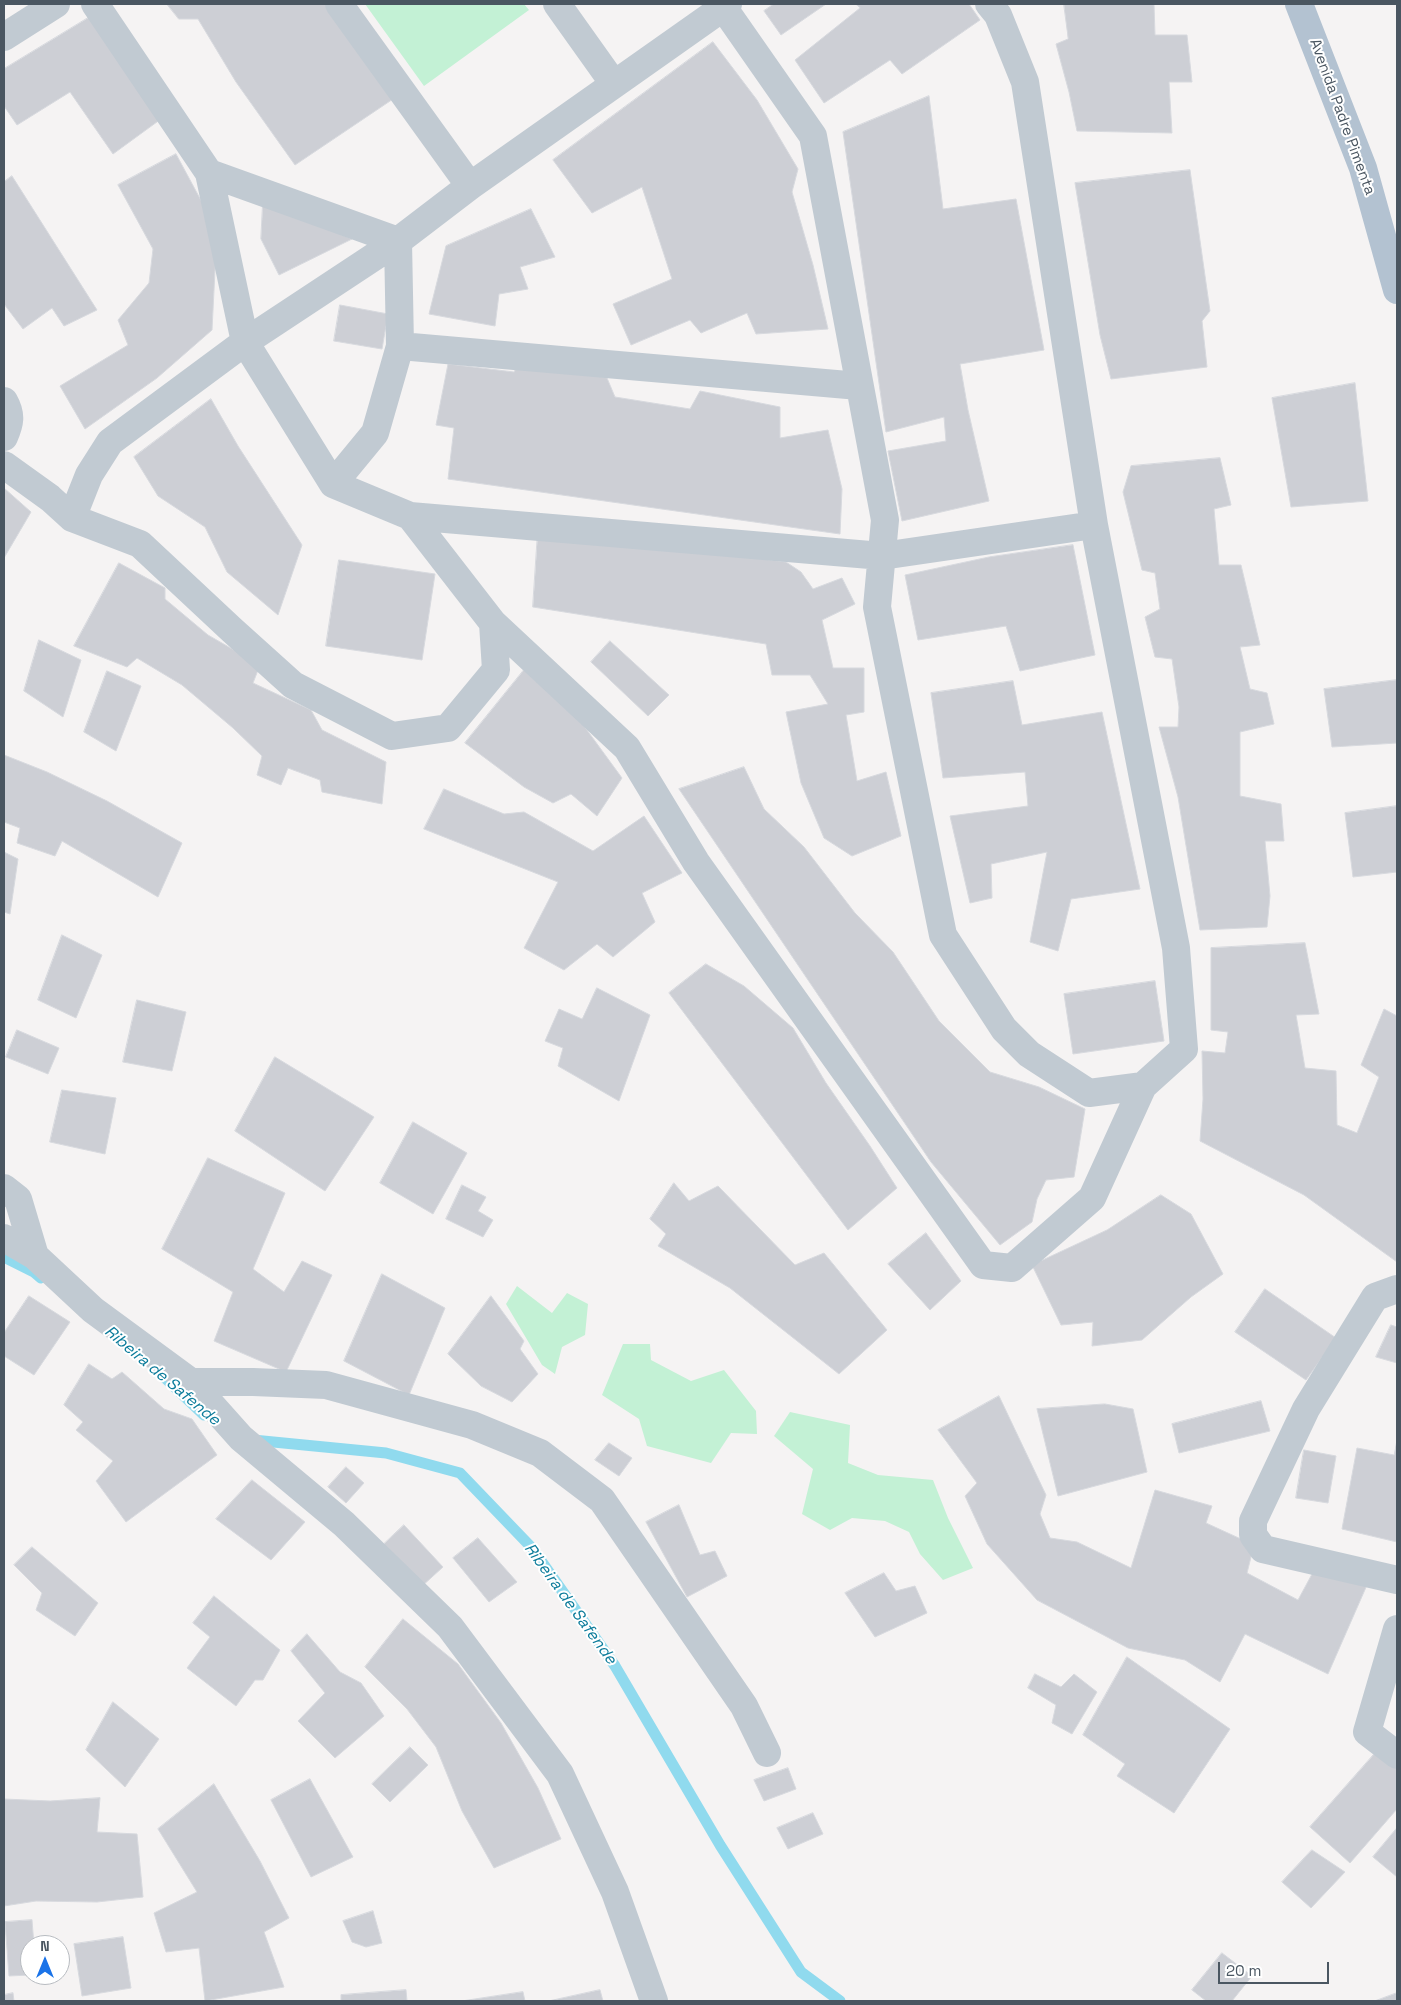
<!DOCTYPE html>
<style>
body{margin:0}
#map{position:relative;width:1401px;height:2005px;overflow:hidden;background:#f5f3f3;font-family:"Space Grotesk",sans-serif}
canvas{display:block}
.frame{position:absolute;inset:0;border:5px solid #4a5661;pointer-events:none}
.north{position:absolute;left:20px;top:1935px;width:50px;height:50px;box-sizing:border-box;background:#fff;border:1px solid #b7bbc0;border-radius:50%;rotate:0deg;font-size:14px;font-weight:700;line-height:20px;text-align:center;color:#4a5661}
.north::after{content:'';display:block;margin:auto;width:18px;height:22px;background:#1a73e8;clip-path:polygon(50% 0,100% 100%,50% 72%,0 100%)}
.scale{position:absolute;left:1218px;top:1962px;width:111px;height:22px;box-sizing:border-box;border:2px solid #4a5661;border-top:0;padding-left:6px;font-size:15px;line-height:18px;white-space:nowrap;color:#4a5661;-webkit-text-stroke:4px #fff;paint-order:stroke}
</style>
<div id="map">
<canvas width="1401" height="2005"></canvas>
<div class="frame"></div>
<div class="north">N</div>
<div class="scale">20 m</div>
</div>
<script>
const ctx = document.querySelector('canvas').getContext('2d');
ctx.lineJoin = 'round';
function fillPath(path, color) {
  ctx.fillStyle = color;
  ctx.fill(path, 'evenodd');
}
function trace(path, color, width, dash) {
  ctx.strokeStyle = color;
  ctx.lineWidth = width;
  ctx.lineCap = dash ? 'butt' : 'round';
  ctx.setLineDash(dash || []);
  ctx.stroke(path);
}
function label(font, color, halo, rows, align = 'center') {
  ctx.font = font + ' "Space Grotesk",sans-serif';
  ctx.lineWidth = 4;
  ctx.setLineDash([]);
  ctx.textBaseline = 'middle';
  ctx.strokeStyle = halo;
  ctx.fillStyle = color;
  for (const [text, x, y, turn = 0] of rows) {
    ctx.save();
    ctx.translate(x, y);
    ctx.rotate((+turn || 0) * Math.PI / 180);
    ctx.textAlign = isNaN(turn) ? turn : align;
    if (halo) ctx.strokeText(text, 0, 0);
    ctx.fillText(text, 0, 0);
    ctx.restore();
  }
}
const green = new Path2D(`
 M 365,4 L 524,4 L 529,10 L 424,86 Z
 M 517,1286 L 552,1313 L 567,1293 L 588,1304 L 585,1335 L 562,1347 L 555,1374 L 542,1365 L 506,1304 Z
 M 623,1344 L 650,1344 L 651,1360 L 691,1381 L 724,1370 L 756,1411 L 757,1434 L 731,1433 L 711,1463 L 647,1446 L 639,1419 L 602,1395 Z
 M 790,1412 L 850,1425 L 848,1463 L 878,1475 L 933,1480 L 948,1518 L 973,1568 L 943,1580 L 920,1554 L 909,1532 L 885,1521 L 852,1518 L 830,1530 L 802,1514 L 813,1469 L 774,1436 Z`);
const stream = new Path2D(`
 M 4,1257 L 34,1272 L 41,1278
 M 163,1376 L 204,1415
 M 253,1440 L 386,1453 L 460,1473 L 532,1548 L 615,1666 L 720,1845 L 801,1972 L 840,2001`);
const building = new Path2D(`
 M 167,4 L 329,4 L 399,95 L 295,165 L 236,82 L 198,19 L 179,19 Z
 M 774,4 L 826,4 L 781,35 L 764,11 Z
 M 856,4 L 969,4 L 980,20 L 902,74 L 890,60 L 824,103 L 795,60 L 860,8 Z
 M 1064,4 L 1154,4 L 1155,35 L 1187,35 L 1192,82 L 1169,82 L 1172,133 L 1077,131 L 1069,92 L 1056,44 L 1068,39 Z
 M 93,15 L 161,119 L 113,154 L 70,92 L 17,125 L 4,106 L 4,69 Z
 M 713,42 L 757,100 L 798,169 L 792,192 L 813,265 L 828,329 L 756,334 L 747,313 L 701,333 L 690,320 L 631,345 L 613,304 L 672,279 L 642,187 L 592,213 L 553,160 Z
 M 929,96 L 943,209 L 1016,199 L 1044,350 L 960,364 L 968,410 L 989,501 L 902,521 L 888,451 L 946,441 L 944,417 L 886,432 L 843,132 Z
 M 176,154 L 217,230 L 212,330 L 157,378 L 85,429 L 60,386 L 128,345 L 118,320 L 149,283 L 153,249 L 118,185 Z
 M 1190,170 L 1210,311 L 1202,321 L 1207,367 L 1111,379 L 1100,335 L 1075,183 Z
 M 12,176 L 97,310 L 64,326 L 52,308 L 23,329 L 4,304 L 4,182 Z
 M 263,203 L 352,239 L 279,275 L 261,239 Z
 M 531,209 L 555,257 L 520,267 L 528,289 L 499,294 L 495,326 L 429,314 L 446,246 Z
 M 340,305 L 388,314 L 382,349 L 334,341 Z
 M 520,358 L 607,378 L 615,397 L 690,409 L 700,391 L 780,407 L 780,438 L 828,430 L 842,489 L 840,534 L 448,479 L 454,428 L 436,425 L 448,364 L 514,372 Z
 M 1355,383 L 1368,501 L 1291,507 L 1272,398 Z
 M 211,399 L 238,446 L 302,545 L 278,615 L 227,572 L 205,527 L 158,496 L 134,457 Z
 M 1220,458 L 1231,505 L 1214,509 L 1219,565 L 1241,565 L 1260,645 L 1240,647 L 1250,689 L 1267,693 L 1274,724 L 1240,732 L 1240,796 L 1281,804 L 1284,841 L 1265,841 L 1270,896 L 1267,927 L 1200,930 L 1178,797 L 1159,727 L 1178,727 L 1179,707 L 1172,659 L 1155,657 L 1145,617 L 1160,609 L 1155,573 L 1142,570 L 1123,492 L 1131,466 Z
 M 4,488 L 31,512 L 4,558 Z
 M 538,531 L 786,562 L 801,572 L 813,589 L 842,578 L 855,604 L 822,620 L 833,668 L 864,668 L 864,712 L 846,715 L 857,781 L 886,772 L 901,836 L 852,856 L 824,838 L 801,783 L 786,712 L 828,704 L 810,675 L 772,675 L 766,644 L 533,607 Z
 M 1073,545 L 1095,655 L 1020,671 L 1006,626 L 918,640 L 905,575 L 989,557 Z
 M 339,560 L 435,574 L 422,660 L 326,646 Z
 M 119,563 L 165,588 L 165,599 L 208,635 L 260,665 L 253,683 L 311,710 L 322,730 L 386,762 L 382,804 L 322,792 L 320,780 L 288,768 L 281,785 L 257,775 L 262,756 L 233,728 L 182,685 L 137,658 L 127,667 L 74,646 Z
 M 39,640 L 81,660 L 63,717 L 24,691 Z
 M 610,641 L 669,695 L 648,716 L 591,662 Z
 M 524,670 L 584,726 L 622,778 L 597,816 L 571,794 L 553,803 L 524,787 L 465,743 Z
 M 107,671 L 141,686 L 116,751 L 84,732 Z
 M 1397,680 L 1397,743 L 1332,747 L 1324,689 Z
 M 1013,681 L 1022,725 L 1102,712 L 1140,889 L 1071,899 L 1058,951 L 1030,942 L 1047,852 L 991,864 L 992,898 L 970,903 L 950,816 L 1028,806 L 1025,772 L 943,778 L 931,693 Z
 M 4,755 L 47,772 L 107,801 L 182,843 L 158,897 L 62,841 L 55,856 L 17,843 L 20,828 L 4,822 Z
 M 744,767 L 764,809 L 804,847 L 855,913 L 893,952 L 939,1021 L 990,1072 L 1039,1087 L 1085,1109 L 1074,1177 L 1046,1180 L 1037,1199 L 1032,1222 L 1000,1245 L 931,1162 L 679,789 Z
 M 444,789 L 504,814 L 524,812 L 593,851 L 644,816 L 682,873 L 642,893 L 655,922 L 613,957 L 597,944 L 564,970 L 524,948 L 558,882 L 424,829 Z
 M 1397,806 L 1397,872 L 1353,877 L 1345,813 Z
 M 4,852 L 18,859 L 10,914 L 4,912 Z
 M 62,935 L 102,955 L 76,1018 L 38,1000 Z
 M 1305,943 L 1319,1014 L 1296,1015 L 1305,1068 L 1336,1071 L 1337,1125 L 1357,1133 L 1379,1077 L 1361,1065 L 1384,1009 L 1397,1016 L 1397,1262 L 1304,1195 L 1200,1141 L 1203,1099 L 1202,1051 L 1225,1053 L 1228,1032 L 1211,1030 L 1211,948 Z
 M 706,964 L 744,986 L 793,1028 L 826,1083 L 870,1146 L 897,1188 L 848,1230 L 669,993 Z
 M 1155,981 L 1164,1041 L 1073,1054 L 1064,994 Z
 M 597,988 L 650,1015 L 619,1101 L 558,1066 L 563,1048 L 545,1041 L 559,1009 L 582,1019 Z
 M 137,1000 L 186,1012 L 172,1071 L 123,1062 Z
 M 17,1030 L 59,1048 L 48,1074 L 6,1057 Z
 M 275,1057 L 374,1117 L 325,1191 L 235,1131 Z
 M 62,1090 L 116,1098 L 105,1154 L 50,1142 Z
 M 413,1122 L 467,1153 L 433,1214 L 380,1183 Z
 M 208,1158 L 285,1193 L 253,1269 L 284,1292 L 302,1261 L 332,1275 L 286,1372 L 214,1341 L 233,1292 L 162,1249 Z
 M 674,1183 L 689,1201 L 718,1186 L 795,1265 L 824,1253 L 887,1330 L 839,1374 L 730,1288 L 658,1246 L 666,1234 L 650,1219 Z
 M 462,1185 L 486,1197 L 478,1211 L 493,1220 L 483,1237 L 446,1219 Z
 M 1161,1195 L 1191,1214 L 1223,1274 L 1191,1297 L 1142,1340 L 1092,1346 L 1093,1322 L 1061,1325 L 1032,1265 L 1107,1230 Z
 M 926,1233 L 961,1281 L 930,1310 L 888,1264 Z
 M 382,1274 L 445,1308 L 409,1395 L 344,1361 Z
 M 1265,1289 L 1336,1338 L 1306,1380 L 1235,1332 Z
 M 29,1296 L 70,1322 L 34,1375 L 4,1356 L 4,1333 Z
 M 491,1296 L 524,1341 L 520,1349 L 538,1374 L 512,1402 L 481,1386 L 448,1354 Z
 M 1391,1325 L 1397,1327 L 1397,1363 L 1376,1357 Z
 M 89,1364 L 112,1379 L 122,1372 L 164,1409 L 192,1419 L 217,1455 L 126,1522 L 96,1481 L 113,1461 L 76,1430 L 83,1422 L 64,1405 Z
 M 999,1396 L 1046,1495 L 1040,1514 L 1050,1538 L 1077,1542 L 1131,1568 L 1155,1490 L 1212,1506 L 1206,1523 L 1254,1545 L 1247,1573 L 1298,1600 L 1318,1563 L 1367,1585 L 1328,1674 L 1245,1634 L 1220,1682 L 1185,1660 L 1128,1648 L 1037,1600 L 987,1544 L 965,1496 L 977,1483 L 938,1430 Z
 M 1261,1401 L 1270,1431 L 1179,1453 L 1172,1424 Z
 M 1105,1404 L 1133,1409 L 1147,1472 L 1058,1496 L 1037,1409 Z
 M 1397,1440 L 1397,1542 L 1342,1529 L 1357,1448 L 1394,1455 Z
 M 609,1443 L 632,1458 L 619,1476 L 595,1460 Z
 M 1304,1450 L 1336,1456 L 1328,1503 L 1296,1498 Z
 M 346,1467 L 364,1483 L 346,1503 L 328,1487 Z
 M 252,1480 L 305,1522 L 271,1560 L 216,1519 Z
 M 679,1505 L 700,1555 L 715,1551 L 727,1576 L 687,1597 L 646,1522 Z
 M 404,1525 L 443,1567 L 421,1587 L 383,1545 Z
 M 478,1538 L 517,1582 L 489,1602 L 453,1558 Z
 M 32,1547 L 98,1603 L 75,1636 L 36,1610 L 42,1593 L 14,1565 Z
 M 884,1573 L 896,1591 L 915,1586 L 927,1613 L 875,1637 L 845,1593 Z
 M 214,1596 L 280,1650 L 263,1680 L 255,1680 L 236,1706 L 187,1668 L 210,1637 L 193,1623 Z
 M 403,1619 L 458,1664 L 501,1723 L 538,1788 L 561,1839 L 494,1868 L 462,1811 L 436,1747 L 407,1709 L 365,1667 Z
 M 307,1634 L 340,1672 L 361,1683 L 384,1716 L 335,1758 L 298,1721 L 325,1693 L 291,1651 Z
 M 1127,1657 L 1230,1729 L 1174,1813 L 1117,1776 L 1125,1764 L 1083,1735 Z
 M 1035,1674 L 1061,1687 L 1074,1674 L 1097,1692 L 1072,1734 L 1052,1723 L 1056,1705 L 1028,1688 Z
 M 113,1702 L 159,1739 L 125,1787 L 86,1750 Z
 M 410,1747 L 428,1765 L 390,1802 L 372,1784 Z
 M 1377,1751 L 1397,1769 L 1397,1809 L 1350,1863 L 1310,1827 Z
 M 788,1768 L 796,1789 L 764,1801 L 754,1780 Z
 M 310,1779 L 353,1857 L 311,1877 L 271,1800 Z
 M 214,1784 L 260,1861 L 289,1918 L 264,1932 L 284,1987 L 205,2001 L 199,1948 L 166,1952 L 154,1913 L 197,1892 L 158,1829 Z
 M 100,1798 L 97,1832 L 137,1834 L 143,1897 L 97,1902 L 36,1901 L 4,1906 L 4,1799 L 50,1801 Z
 M 813,1813 L 823,1834 L 788,1849 L 777,1828 Z
 M 1397,1828 L 1397,1877 L 1373,1857 Z
 M 1312,1850 L 1345,1872 L 1311,1908 L 1282,1882 Z
 M 373,1911 L 382,1943 L 366,1947 L 352,1942 L 343,1921 Z
 M 32,1920 L 34,1945 L 30,1945 L 30,1975 L 9,1976 L 5,1922 Z
 M 123,1937 L 131,1988 L 82,1996 L 74,1944 Z
 M 1222,1953 L 1252,1976 L 1232,2001 L 1206,2001 L 1192,1990 Z
 M 406,1990 L 407,2001 L 341,2001 L 341,1995 Z
 M 600,1990 L 603,2001 L 549,2001 Z
 M 523,1992 L 525,2001 L 462,2001 Z
 M 13,1993 L 14,2001 L 4,2001 L 4,1995 Z
 M 1397,1993 L 1397,2001 L 1375,2001 Z`);
const minor = new Path2D(`
 M 95,4 L 209,173 L 398,241 L 400,346 L 375,433 L 333,484
 M 339,4 L 470,186
 M 557,4 L 614,84
 M 723,7 L 813,136 L 885,520 L 877,607 L 943,935 L 1004,1029 L 1029,1054 L 1089,1093 L 1143,1086
 M 4,37 L 56,4
 M 209,173 L 245,342 L 333,484 L 410,516 L 882,556 L 1094,525
 M 400,346 L 859,386
 M 4,401 C 12,415 10,423 4,437
 M 4,465 L 50,498 L 72,518 L 140,544 L 232,630 L 293,685 L 392,736 L 448,728 L 496,670 L 493,623 L 410,516
 M 72,518 L 89,475 L 110,442 L 245,342 L 398,241 L 470,186 L 728,4
 M 493,623 L 627,748 L 696,862 L 983,1265 L 1012,1268 L 1092,1198 L 1143,1086 L 1184,1049 L 1176,948 L 1094,525 L 1025,82 L 998,15 L 989,4
 M 4,1188 L 18,1199 L 35,1256 L 93,1310 L 191,1382 L 241,1438 L 344,1524 L 450,1627 L 560,1774 L 615,1892 L 654,2001
 M 4,1238 L 35,1256
 M 1397,1289 L 1375,1297 L 1306,1409 L 1253,1521 L 1253,1535 L 1263,1549 L 1397,1580
 M 191,1382 L 253,1382 L 326,1385 L 472,1425 L 540,1453 L 602,1500 L 744,1706 L 767,1753
 M 1397,1629 L 1367,1732 L 1397,1755`);
const major = new Path2D(`
 M 1299,4 L 1363,168 L 1397,290`);
const streetNames = [
 ["Avenida Padre Pimenta",1342,117,70]
];
const waterNames = [
 ["Ribeira de Safende",162,1376,40],
 ["Ribeira de Safende",570,1604,54]
];
fillPath(green, '#c3f1d5');
trace(stream, '#90daee', 11);
fillPath(building, '#cdcfd5');
trace(building, '#d7d9de', 1);
trace(minor, '#c1cad2', 28);
trace(major, '#b3c2d1', 28);
label('15px', '#4a5661', '#fff', streetNames);
label('italic 16px', '#0c7c9b', '#fff', waterNames);
</script>
